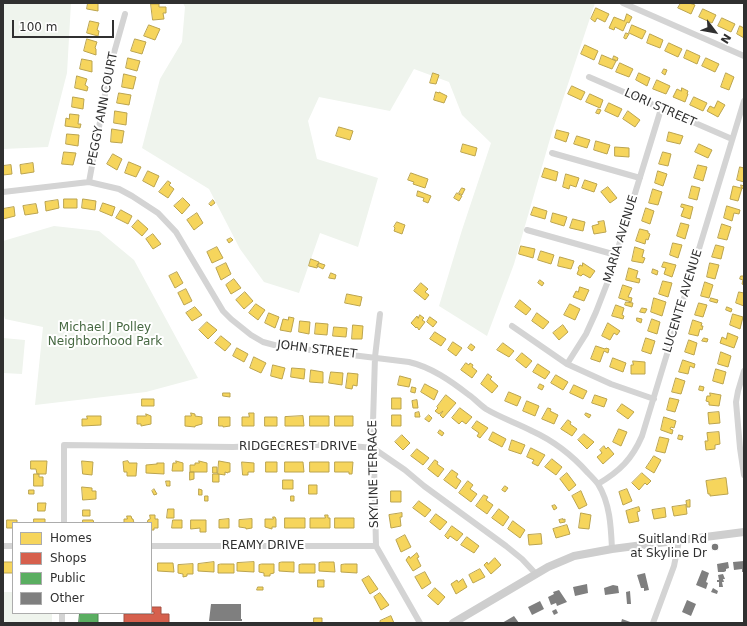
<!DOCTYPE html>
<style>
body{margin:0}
#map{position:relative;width:747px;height:626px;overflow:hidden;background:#fff;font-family:"DejaVu Sans",sans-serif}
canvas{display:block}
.frame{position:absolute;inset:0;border:4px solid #303030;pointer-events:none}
.legend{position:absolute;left:12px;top:522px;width:140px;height:92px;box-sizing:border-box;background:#fff;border:1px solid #acacac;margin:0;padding:5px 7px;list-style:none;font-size:12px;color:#303030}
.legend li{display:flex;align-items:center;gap:8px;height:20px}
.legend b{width:20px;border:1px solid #acacac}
.north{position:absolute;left:695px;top:12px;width:40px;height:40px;-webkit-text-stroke:3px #fff;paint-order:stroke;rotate:122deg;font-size:11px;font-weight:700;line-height:16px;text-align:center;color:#303030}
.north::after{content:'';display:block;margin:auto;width:14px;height:18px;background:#303030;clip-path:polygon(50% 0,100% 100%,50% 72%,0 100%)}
.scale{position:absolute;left:12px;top:20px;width:102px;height:18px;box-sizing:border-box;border:2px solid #303030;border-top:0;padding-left:5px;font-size:12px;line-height:14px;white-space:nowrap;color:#303030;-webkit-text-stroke:3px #fff;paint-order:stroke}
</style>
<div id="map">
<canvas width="747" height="626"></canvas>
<div class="frame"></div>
<ul class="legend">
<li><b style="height:11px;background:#f6d55c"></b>Homes</li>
<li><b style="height:11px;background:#d6604d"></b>Shops</li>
<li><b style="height:11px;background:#5aae61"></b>Public</li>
<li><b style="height:11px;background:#7f7f7f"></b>Other</li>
</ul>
<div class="north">N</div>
<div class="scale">100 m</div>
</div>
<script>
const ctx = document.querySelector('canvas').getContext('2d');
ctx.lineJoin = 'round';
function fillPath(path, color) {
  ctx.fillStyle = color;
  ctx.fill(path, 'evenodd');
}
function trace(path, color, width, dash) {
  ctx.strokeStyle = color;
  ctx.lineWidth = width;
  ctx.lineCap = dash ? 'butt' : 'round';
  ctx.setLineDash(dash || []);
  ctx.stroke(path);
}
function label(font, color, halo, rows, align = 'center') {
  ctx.font = font + ' "DejaVu Sans",sans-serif';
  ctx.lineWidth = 4;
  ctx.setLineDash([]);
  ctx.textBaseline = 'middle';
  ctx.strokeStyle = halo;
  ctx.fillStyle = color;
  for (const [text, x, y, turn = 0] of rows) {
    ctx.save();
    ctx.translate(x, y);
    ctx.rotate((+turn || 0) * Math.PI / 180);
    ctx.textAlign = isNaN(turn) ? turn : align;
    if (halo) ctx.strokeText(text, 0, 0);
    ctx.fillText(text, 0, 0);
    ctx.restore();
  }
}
const green = new Path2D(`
 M 3,3 L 71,3 L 67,73 L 48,147 L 3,149 Z
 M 183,3 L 595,3 L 552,132 L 514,264 L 487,336 L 439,306 L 462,230 L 491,143 L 462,115 L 449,82 L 414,69 L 390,111 L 319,97 L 308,121 L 317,159 L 378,178 L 358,247 L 320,233 L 299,293 L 264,282 L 240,249 L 209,189 L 142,148 L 160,79 L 182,42 L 185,7 Z
 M 54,226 L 99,231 L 134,260 L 198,378 L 146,392 L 35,405 L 43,327 L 5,319 L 3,312 L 3,241 Z
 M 3,338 L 25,340 L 22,374 L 3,373 Z
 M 3,592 L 13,592 L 13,613 L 52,613 L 52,623 L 3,623 Z`);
const homes = new Path2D(`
 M 88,3 L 98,3 L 98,11 L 87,9 Z
 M 681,3 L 689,3 L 695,5 L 691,14 L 678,8 Z
 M 151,4 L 159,4 L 159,7 L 166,7 L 166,13 L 163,13 L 164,19 L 153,20 Z
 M 596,8 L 609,14 L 605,22 L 597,18 L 595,22 L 591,19 Z
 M 703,9 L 716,15 L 712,23 L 699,17 Z
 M 627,14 L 632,17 L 629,23 L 627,22 L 623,31 L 615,27 L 614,30 L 609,28 L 614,17 L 624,21 Z
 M 722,18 L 735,24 L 731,32 L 718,26 Z
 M 90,21 L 99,23 L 97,30 L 99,31 L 98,36 L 87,33 Z
 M 149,25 L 160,29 L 155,40 L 144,36 Z
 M 632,25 L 646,31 L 642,39 L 629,33 Z
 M 740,26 L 744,28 L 744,38 L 737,34 Z
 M 626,33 L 629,34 L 626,39 L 624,38 Z
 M 650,34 L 663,40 L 660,48 L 647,43 Z
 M 87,39 L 97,42 L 95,48 L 96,49 L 96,55 L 84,51 Z
 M 135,39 L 146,42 L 142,54 L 131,51 Z
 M 669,43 L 682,49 L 678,57 L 665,51 Z
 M 585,45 L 598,51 L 594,60 L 581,54 Z
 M 687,50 L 700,56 L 697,64 L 684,58 Z
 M 602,55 L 616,61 L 612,69 L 599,64 Z
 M 614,56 L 618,58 L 617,61 L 613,59 Z
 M 128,58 L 140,61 L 137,71 L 126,68 Z
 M 706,58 L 719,64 L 715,72 L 702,66 Z
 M 82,59 L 92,61 L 92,72 L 80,69 Z
 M 620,63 L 633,69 L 629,77 L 616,72 Z
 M 664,69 L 667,70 L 665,75 L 662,73 Z
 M 433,73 L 439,75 L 436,84 L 430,83 Z
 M 639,73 L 650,78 L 647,86 L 636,80 Z
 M 726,73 L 734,77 L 729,90 L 721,87 Z
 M 124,74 L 136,77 L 133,89 L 122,87 Z
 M 77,76 L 87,79 L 85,85 L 88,87 L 87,91 L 75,88 Z
 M 657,80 L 670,86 L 666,94 L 653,89 Z
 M 572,86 L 585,92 L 581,100 L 568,94 Z
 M 682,88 L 688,91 L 687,94 L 688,94 L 685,102 L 673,97 L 677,89 L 681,91 Z
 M 436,92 L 439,93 L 439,92 L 447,96 L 444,103 L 434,100 Z
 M 119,93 L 131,95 L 129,105 L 117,103 Z
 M 590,94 L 603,100 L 600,108 L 586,102 Z
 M 73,97 L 84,99 L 83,109 L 72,107 Z
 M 694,97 L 707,103 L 703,111 L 690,105 Z
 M 718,101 L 725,105 L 718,117 L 707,111 L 710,106 L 714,108 Z
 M 609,103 L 622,109 L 618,117 L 605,111 Z
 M 598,109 L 601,110 L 599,114 L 596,113 Z
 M 115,111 L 127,113 L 126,125 L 114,123 Z
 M 628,111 L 640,120 L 635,127 L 623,119 Z
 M 70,114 L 79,115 L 78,124 L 81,124 L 80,128 L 65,126 L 66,118 L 69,119 Z
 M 339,127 L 353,131 L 350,140 L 336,136 Z
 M 112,129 L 124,131 L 122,143 L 111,142 Z
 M 557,130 L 569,133 L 566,142 L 555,138 Z
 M 669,132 L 683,136 L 680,144 L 667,141 Z
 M 67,134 L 79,135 L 78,146 L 66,144 Z
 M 577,136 L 590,140 L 587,148 L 574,144 Z
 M 596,141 L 610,145 L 607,154 L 594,150 Z
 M 463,144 L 477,148 L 475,156 L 461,152 Z
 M 699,144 L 712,150 L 708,158 L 695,152 Z
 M 615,147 L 629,148 L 629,157 L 615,156 Z
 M 64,152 L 76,153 L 73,165 L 62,164 Z
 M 663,152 L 671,154 L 668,166 L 659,164 Z
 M 113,154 L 122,159 L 117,170 L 107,164 Z
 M 129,162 L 141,167 L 136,177 L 125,173 Z
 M 33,163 L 34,172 L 21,174 L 20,165 Z
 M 11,165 L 12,174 L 3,175 L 3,166 Z
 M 698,165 L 707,167 L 703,181 L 694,178 Z
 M 740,167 L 744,168 L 744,182 L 737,180 Z
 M 545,168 L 558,172 L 556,181 L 542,177 Z
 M 148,171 L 159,176 L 154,187 L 143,181 Z
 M 658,171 L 667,174 L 663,186 L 655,183 Z
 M 411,173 L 428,179 L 425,188 L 413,184 L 414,182 L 408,180 Z
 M 566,174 L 579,178 L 576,187 L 570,185 L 569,189 L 563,187 Z
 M 585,180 L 597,184 L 594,192 L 582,188 Z
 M 168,181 L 171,183 L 169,185 L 174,189 L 168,198 L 159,192 Z
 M 741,185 L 744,186 L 744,189 L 742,188 L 738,201 L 730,199 L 733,186 L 741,188 Z
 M 692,186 L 700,188 L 697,200 L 689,198 Z
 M 608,187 L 617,198 L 610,203 L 601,192 Z
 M 462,188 L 465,189 L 462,195 L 459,193 Z
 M 653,189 L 662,192 L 658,205 L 649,203 Z
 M 418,191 L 431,196 L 428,203 L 423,201 L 424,198 L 417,196 Z
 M 457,193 L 462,196 L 459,201 L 454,198 Z
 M 183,198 L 190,205 L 182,214 L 174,206 Z
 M 64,199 L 77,199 L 77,208 L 64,208 Z
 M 83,199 L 96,201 L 95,210 L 82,208 Z
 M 58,200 L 59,208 L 46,211 L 45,202 Z
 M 213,200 L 215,203 L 211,206 L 209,204 Z
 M 103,203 L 115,207 L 112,216 L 100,211 Z
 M 36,204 L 38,213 L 25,215 L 23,206 Z
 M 682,204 L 693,207 L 690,219 L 681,216 L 684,208 L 681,207 Z
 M 727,206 L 740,210 L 739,214 L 734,213 L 732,221 L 724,218 Z
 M 14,207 L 15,216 L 3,219 L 3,209 Z
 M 534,207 L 547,211 L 545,219 L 531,215 Z
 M 646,208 L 654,211 L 650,224 L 642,221 Z
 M 121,210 L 132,216 L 128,224 L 116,218 Z
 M 197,213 L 203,223 L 194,230 L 187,220 Z
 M 553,213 L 567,217 L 564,226 L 551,222 Z
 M 573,219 L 585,222 L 583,231 L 570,228 Z
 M 138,220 L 148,229 L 142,236 L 132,227 Z
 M 604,221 L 606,232 L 594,234 L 592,226 L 599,224 L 598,222 Z
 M 397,222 L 405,225 L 402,234 L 394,231 L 395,228 L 394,227 Z
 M 681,223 L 689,225 L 685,239 L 677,236 Z
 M 722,224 L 731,227 L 727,240 L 718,238 Z
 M 640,229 L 648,231 L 648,233 L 650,234 L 648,240 L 646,239 L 645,244 L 636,241 Z
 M 153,234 L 161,244 L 153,249 L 146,239 Z
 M 231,238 L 233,240 L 229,243 L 227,240 Z
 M 673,243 L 682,245 L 678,258 L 670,255 Z
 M 716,245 L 724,247 L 721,259 L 712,257 Z
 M 521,246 L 535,249 L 533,258 L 519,254 Z
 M 217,247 L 223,258 L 212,263 L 207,252 Z
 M 635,247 L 644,250 L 642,257 L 645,258 L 643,263 L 632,261 Z
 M 541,251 L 554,255 L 551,264 L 538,260 Z
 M 560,257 L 574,261 L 571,269 L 558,266 Z
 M 311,259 L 319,262 L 317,268 L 309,266 Z
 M 664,262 L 676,265 L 672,277 L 664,274 L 666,268 L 662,267 Z
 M 226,263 L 231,274 L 221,280 L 216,268 Z
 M 319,263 L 325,265 L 323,269 L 317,266 Z
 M 583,263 L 595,271 L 590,278 L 583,274 L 581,276 L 577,274 L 579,269 L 578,268 L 580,265 L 582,266 Z
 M 710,263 L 719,265 L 715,279 L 707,277 Z
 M 629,268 L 638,271 L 636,278 L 640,279 L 639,283 L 626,280 Z
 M 653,269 L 658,271 L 657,275 L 652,273 Z
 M 177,272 L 183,283 L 175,288 L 169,276 Z
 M 331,273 L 336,275 L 335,279 L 329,278 Z
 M 741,276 L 744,276 L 744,285 L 742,284 L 743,280 L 740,279 Z
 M 234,279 L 241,288 L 231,294 L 226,285 Z
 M 540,280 L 544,283 L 542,286 L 538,283 Z
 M 663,281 L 672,283 L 668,297 L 659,294 Z
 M 705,282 L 713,285 L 709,298 L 701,296 Z
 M 421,283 L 428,289 L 425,292 L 429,295 L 425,300 L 414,291 Z
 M 623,285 L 632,288 L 628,297 L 632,298 L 631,302 L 619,298 Z
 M 580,287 L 589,290 L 584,301 L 573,297 L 576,291 L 578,292 Z
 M 186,289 L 192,301 L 184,305 L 178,293 Z
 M 245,292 L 253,301 L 244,309 L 236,300 Z
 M 739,292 L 744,293 L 744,306 L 736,303 Z
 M 347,294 L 362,297 L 360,306 L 345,303 Z
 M 654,298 L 666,302 L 662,316 L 651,312 Z
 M 711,298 L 718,300 L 717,303 L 710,301 Z
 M 520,300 L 531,309 L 526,315 L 515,307 Z
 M 626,302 L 633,303 L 632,307 L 625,305 Z
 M 699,303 L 707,305 L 703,317 L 695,315 Z
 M 256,304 L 265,310 L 258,320 L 249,313 Z
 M 570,304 L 580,309 L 575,320 L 564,315 Z
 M 616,305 L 624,308 L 622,315 L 624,316 L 623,319 L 612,316 Z
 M 195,307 L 202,315 L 192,321 L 186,313 Z
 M 727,307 L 732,309 L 731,312 L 726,310 Z
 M 642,308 L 647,309 L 645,313 L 640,312 Z
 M 269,313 L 279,317 L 275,328 L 265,323 Z
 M 537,313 L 549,322 L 543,329 L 532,321 Z
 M 733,314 L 743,317 L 740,329 L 730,325 Z
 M 420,315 L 424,318 L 422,320 L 425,322 L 419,330 L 417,327 L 416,328 L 411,323 L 417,316 L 418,318 Z
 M 289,317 L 294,318 L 291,332 L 280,330 L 283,319 L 288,320 Z
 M 430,317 L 437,322 L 433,327 L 427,322 Z
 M 637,318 L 642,319 L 641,323 L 637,321 Z
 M 652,319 L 660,322 L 657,334 L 648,331 Z
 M 693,320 L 702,323 L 701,326 L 703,326 L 702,330 L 700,329 L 698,336 L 689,334 Z
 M 300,321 L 310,322 L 309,334 L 299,332 Z
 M 207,322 L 217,330 L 208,339 L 199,330 Z
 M 316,323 L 328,324 L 327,335 L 315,334 Z
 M 608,323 L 620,331 L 617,335 L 614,333 L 610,340 L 602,336 Z
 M 353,325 L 363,326 L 362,339 L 352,339 Z
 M 563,325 L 568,332 L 559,340 L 553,333 Z
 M 334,327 L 347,328 L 346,337 L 333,336 Z
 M 435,332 L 446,339 L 441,346 L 430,339 Z
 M 728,333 L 738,337 L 734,348 L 720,343 L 722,337 L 726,339 Z
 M 221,336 L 231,344 L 225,351 L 215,343 Z
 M 646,338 L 655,341 L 651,354 L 642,351 Z
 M 704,338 L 708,339 L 707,342 L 702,341 Z
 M 689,340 L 697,343 L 694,355 L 685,352 Z
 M 453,342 L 462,348 L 456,356 L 448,350 Z
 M 503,343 L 514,351 L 509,357 L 497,350 Z
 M 471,344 L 475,347 L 472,351 L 468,348 Z
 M 596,346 L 605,349 L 606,348 L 609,349 L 608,353 L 604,351 L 600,362 L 591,359 Z
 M 237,348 L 248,354 L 244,362 L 233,356 Z
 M 721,352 L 731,356 L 728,367 L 718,364 Z
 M 522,353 L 532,361 L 526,368 L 516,360 Z
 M 254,357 L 266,363 L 261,373 L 250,368 Z
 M 613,358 L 626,363 L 623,372 L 610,367 Z
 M 683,360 L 695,364 L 694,368 L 690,366 L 688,374 L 679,372 Z
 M 633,361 L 645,362 L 645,374 L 631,374 L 631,365 L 633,365 Z
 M 466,363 L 469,365 L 470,363 L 473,365 L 472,367 L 477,371 L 472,378 L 461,370 Z
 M 538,364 L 550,372 L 545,379 L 533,372 Z
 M 273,365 L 285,368 L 282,379 L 271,376 Z
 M 292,368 L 305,369 L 304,379 L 291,377 Z
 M 716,369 L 726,372 L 723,384 L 713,381 Z
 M 311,370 L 323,372 L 323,383 L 310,382 Z
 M 331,372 L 343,373 L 342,385 L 329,383 Z
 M 348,373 L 358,374 L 357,386 L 353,385 L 352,389 L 346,388 Z
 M 488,374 L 492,377 L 490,379 L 498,386 L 492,393 L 481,384 Z
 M 556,375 L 568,382 L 563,390 L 551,383 Z
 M 400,376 L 411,379 L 409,387 L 398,385 Z
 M 676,378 L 685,381 L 681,394 L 672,392 Z
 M 425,384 L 438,391 L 434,400 L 421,392 Z
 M 540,384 L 544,386 L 542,390 L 538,388 Z
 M 574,385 L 587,391 L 583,399 L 570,393 Z
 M 700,386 L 704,387 L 703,391 L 699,390 Z
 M 412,387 L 416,388 L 415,393 L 411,392 Z
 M 509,392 L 521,397 L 517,406 L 505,401 Z
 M 223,393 L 230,393 L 230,397 L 223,396 Z
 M 710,393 L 721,395 L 719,406 L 709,405 L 709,402 L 706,401 L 707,396 L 710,396 Z
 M 446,395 L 456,403 L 443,418 L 440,415 L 443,411 L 439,414 L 435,411 L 438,408 L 437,407 Z
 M 595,395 L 607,399 L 604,407 L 592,403 Z
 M 392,398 L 401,398 L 401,409 L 392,409 Z
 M 670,398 L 679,400 L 675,412 L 667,410 Z
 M 142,399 L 154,399 L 154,406 L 142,406 Z
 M 417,400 L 418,408 L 413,408 L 412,401 Z
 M 527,401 L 539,406 L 535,416 L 523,411 Z
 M 622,404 L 634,412 L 628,419 L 617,411 Z
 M 460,408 L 472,417 L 466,424 L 462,421 L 459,424 L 452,418 Z
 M 548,408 L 551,409 L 550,411 L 558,415 L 554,424 L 542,419 Z
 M 419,412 L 420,417 L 415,417 L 415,413 Z
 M 719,412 L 720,423 L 709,424 L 708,413 Z
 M 191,413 L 195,414 L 195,416 L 202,417 L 202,424 L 195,426 L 195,427 L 185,426 L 185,416 L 191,416 Z
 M 249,413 L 254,413 L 254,426 L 242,426 L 242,417 L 249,417 Z
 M 586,413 L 591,415 L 589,418 L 585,415 Z
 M 146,414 L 151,416 L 151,424 L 141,426 L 141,424 L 137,424 L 137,416 L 146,416 Z
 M 392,415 L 401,415 L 401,426 L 392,426 Z
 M 429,415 L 432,418 L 429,422 L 425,419 Z
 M 87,416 L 101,416 L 101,425 L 82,426 L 82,419 L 87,419 Z
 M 303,416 L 304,426 L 285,426 L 285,417 Z
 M 310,416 L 329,416 L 329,426 L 310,426 Z
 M 335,416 L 353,416 L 353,426 L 335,426 Z
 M 219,417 L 230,417 L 230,426 L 223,427 L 223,426 L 219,426 Z
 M 265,417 L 277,417 L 277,426 L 265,426 Z
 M 664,417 L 676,421 L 674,428 L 671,427 L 670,429 L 673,430 L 672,434 L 661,430 Z
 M 568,420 L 571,422 L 570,424 L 577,429 L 572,436 L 561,429 Z
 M 477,421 L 488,428 L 480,438 L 477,436 L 479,433 L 472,428 Z
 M 619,429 L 627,432 L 621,446 L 613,442 Z
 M 440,430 L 444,433 L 442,436 L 438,433 Z
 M 493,432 L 506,439 L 502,447 L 489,440 Z
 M 719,432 L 720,444 L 715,445 L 715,449 L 706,450 L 705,441 L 708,441 L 707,433 Z
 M 584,434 L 594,442 L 587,449 L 578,440 Z
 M 402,435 L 410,443 L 403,450 L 395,442 Z
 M 679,435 L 683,436 L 682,440 L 678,439 Z
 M 660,437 L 669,439 L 665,453 L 656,451 Z
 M 512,440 L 525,445 L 521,454 L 509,450 Z
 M 604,446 L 606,449 L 608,447 L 614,454 L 603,464 L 597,457 L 602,453 L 600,450 Z
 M 531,448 L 545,455 L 538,466 L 532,463 L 534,460 L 527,457 Z
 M 417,449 L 429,458 L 423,465 L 411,456 Z
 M 654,456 L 661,460 L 654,473 L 646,468 Z
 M 552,459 L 562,467 L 556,475 L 545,467 Z
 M 435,460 L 438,462 L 437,464 L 444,469 L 438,477 L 428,469 Z
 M 31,461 L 47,461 L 46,474 L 37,474 L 36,469 L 31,469 Z
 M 82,461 L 93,462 L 92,475 L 83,474 Z
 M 128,461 L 129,463 L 137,463 L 136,476 L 127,476 L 127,472 L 124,472 L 123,462 Z
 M 176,461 L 183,463 L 183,471 L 172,471 L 173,463 L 176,463 Z
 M 199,461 L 207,463 L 207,472 L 190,472 L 190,465 L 195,465 L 195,463 L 199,463 Z
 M 219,461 L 230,463 L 230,472 L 228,472 L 228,473 L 225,472 L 225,475 L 218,474 Z
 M 242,462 L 254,463 L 254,472 L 248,472 L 248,475 L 243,475 Z
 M 266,462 L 277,462 L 277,472 L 266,472 Z
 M 285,462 L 303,462 L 304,472 L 285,472 Z
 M 310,462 L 329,462 L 329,472 L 310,472 Z
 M 335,462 L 353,462 L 352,474 L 349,474 L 349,472 L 335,472 Z
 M 157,463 L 164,463 L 164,474 L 146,473 L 146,465 L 157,464 Z
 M 213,467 L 217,467 L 217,473 L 213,473 Z
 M 452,470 L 458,474 L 456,477 L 461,481 L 456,489 L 444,480 Z
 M 190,472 L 194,472 L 194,479 L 190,480 Z
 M 567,473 L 576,485 L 569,491 L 560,479 Z
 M 642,473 L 651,481 L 647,485 L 645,483 L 639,490 L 632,483 Z
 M 34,474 L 39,474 L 39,477 L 43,477 L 43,486 L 34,486 Z
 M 213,474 L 219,474 L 219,482 L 213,482 Z
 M 726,478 L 728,494 L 710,496 L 710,494 L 708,494 L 706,481 Z
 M 283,480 L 293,480 L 293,489 L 283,489 Z
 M 166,481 L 170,481 L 170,486 L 167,486 Z
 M 468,481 L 473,485 L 470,489 L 477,494 L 471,502 L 459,493 Z
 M 309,485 L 317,485 L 317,494 L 309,494 Z
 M 505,486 L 508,488 L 505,492 L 502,490 Z
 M 82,487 L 92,488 L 92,491 L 96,491 L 96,499 L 83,500 Z
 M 154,489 L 157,494 L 154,495 L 152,491 Z
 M 199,489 L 202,490 L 202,495 L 199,495 Z
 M 627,489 L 632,501 L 623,505 L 619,492 Z
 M 29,490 L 34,490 L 34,494 L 29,494 Z
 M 391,491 L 401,491 L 401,502 L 391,502 Z
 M 581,491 L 587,505 L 579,509 L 572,496 Z
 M 484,495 L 488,497 L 486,500 L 493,505 L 487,514 L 476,506 Z
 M 205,496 L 208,496 L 208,501 L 205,501 Z
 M 291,496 L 294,496 L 294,501 L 291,501 Z
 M 690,500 L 690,507 L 687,507 L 686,501 Z
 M 419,501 L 431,510 L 425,517 L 413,508 Z
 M 38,503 L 46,503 L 45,511 L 38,511 Z
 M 555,505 L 557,508 L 554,510 L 552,506 Z
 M 686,505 L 687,514 L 674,516 L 672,507 Z
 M 639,507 L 640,511 L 637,512 L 639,521 L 629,523 L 626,511 Z
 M 665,508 L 666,517 L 654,519 L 652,510 Z
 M 168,509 L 174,509 L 174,518 L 167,518 Z
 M 499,509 L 509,517 L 503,526 L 492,518 Z
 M 83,510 L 90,510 L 90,516 L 83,516 Z
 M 402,513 L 402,517 L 400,517 L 401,526 L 391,528 L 389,515 Z
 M 581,513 L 591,515 L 589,529 L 579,528 Z
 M 436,514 L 447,522 L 440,530 L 430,522 Z
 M 150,515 L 155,515 L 155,519 L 158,519 L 158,528 L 154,528 L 154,530 L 151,530 L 151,523 L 147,523 L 148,520 L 150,519 Z
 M 325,515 L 328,515 L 328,518 L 330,518 L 330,528 L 310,528 L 310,518 L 325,518 Z
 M 127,516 L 131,516 L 132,519 L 133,519 L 134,523 L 124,523 L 124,519 L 127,519 Z
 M 273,517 L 275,517 L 276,519 L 276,527 L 272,527 L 272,529 L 265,527 L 265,519 L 273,519 Z
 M 285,518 L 305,518 L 305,528 L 285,528 Z
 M 335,518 L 354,518 L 354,528 L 335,528 Z
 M 34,519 L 45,519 L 45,523 L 34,523 Z
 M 229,519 L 229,528 L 219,528 L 219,520 Z
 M 252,519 L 252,528 L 246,529 L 246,528 L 239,527 L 239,520 Z
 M 563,519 L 563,520 L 565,519 L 565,522 L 560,523 L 559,520 Z
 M 7,520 L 17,520 L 17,523 L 13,523 L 13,528 L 7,528 Z
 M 83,520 L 93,520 L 94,523 L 83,523 Z
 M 173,520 L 182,520 L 182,528 L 172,528 Z
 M 191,520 L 206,520 L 206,532 L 200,532 L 200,528 L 191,529 Z
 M 513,521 L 525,530 L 520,538 L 508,529 Z
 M 567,525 L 570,534 L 556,538 L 553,529 Z
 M 452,526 L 463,534 L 457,541 L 450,536 L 448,539 L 445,536 Z
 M 541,534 L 542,544 L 529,545 L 528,535 Z
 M 405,535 L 411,547 L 401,552 L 396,540 Z
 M 467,537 L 479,546 L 474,553 L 461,545 Z
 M 417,553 L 419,557 L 417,558 L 421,566 L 413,571 L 406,560 L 409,556 L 410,558 Z
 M 495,558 L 501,565 L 491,574 L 484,565 L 487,562 L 488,564 Z
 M 3,562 L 13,562 L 13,573 L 3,573 Z
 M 214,562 L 214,572 L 198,571 L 198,564 Z
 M 254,562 L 254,572 L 237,571 L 237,563 Z
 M 282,562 L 294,562 L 294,572 L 279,571 L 279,563 Z
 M 322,562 L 334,562 L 335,572 L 319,571 L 319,563 Z
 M 158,563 L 173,563 L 174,572 L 158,571 Z
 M 193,564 L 193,574 L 187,574 L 187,576 L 183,577 L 183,574 L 178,573 L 178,565 Z
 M 221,564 L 234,564 L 234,573 L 218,573 L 218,565 Z
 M 262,564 L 274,564 L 274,573 L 270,574 L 270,576 L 264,576 L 264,573 L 259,572 L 259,565 Z
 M 302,564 L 315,564 L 315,573 L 299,573 L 299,565 Z
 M 345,564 L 357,564 L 357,573 L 341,572 L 341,565 Z
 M 480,569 L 485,577 L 473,583 L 469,575 Z
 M 425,572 L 431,583 L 422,589 L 415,577 Z
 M 369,576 L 378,589 L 370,594 L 362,580 Z
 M 463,579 L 467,587 L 456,594 L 451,584 L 457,580 L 458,582 Z
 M 318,580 L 324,580 L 324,587 L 318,587 Z
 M 258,587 L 263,587 L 263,590 L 257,590 Z
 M 435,588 L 445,597 L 438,605 L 428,596 Z
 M 380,593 L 389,605 L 381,610 L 374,597 Z
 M 391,616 L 394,623 L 380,623 L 380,621 Z
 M 314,618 L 322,618 L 322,623 L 314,623 Z`);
const shops = new Path2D(`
 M 151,607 L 161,607 L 161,614 L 169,614 L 169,623 L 124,623 L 124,614 L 154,614 L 154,612 L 151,612 Z`);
const public = new Path2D(`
 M 80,613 L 98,613 L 98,623 L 79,623 Z`);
const building = new Path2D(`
 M 744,561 L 744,572 L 742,572 L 742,569 L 734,570 L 733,562 Z
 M 728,562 L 729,568 L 726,569 L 726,571 L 724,572 L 718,572 L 717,564 Z
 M 702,570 L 709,573 L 706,582 L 708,583 L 706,589 L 696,585 Z
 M 645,573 L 649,590 L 644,591 L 644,588 L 641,588 L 637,575 Z
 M 723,574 L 725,579 L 723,579 L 724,582 L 722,582 L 723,587 L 719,587 L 719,582 L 717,582 L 717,580 L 719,580 L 718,575 Z
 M 587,584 L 588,593 L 575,596 L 573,587 Z
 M 613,585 L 618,586 L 619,593 L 605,595 L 604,588 Z
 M 713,588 L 718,591 L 717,594 L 711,592 Z
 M 559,590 L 567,602 L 557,606 L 556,603 L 551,605 L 548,597 L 554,594 L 553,592 Z
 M 630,591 L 631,604 L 627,604 L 626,592 Z
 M 687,600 L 696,604 L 691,616 L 682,612 Z
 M 540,601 L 544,609 L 532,615 L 528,607 Z
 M 211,604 L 241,604 L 241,619 L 242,619 L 242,621 L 209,621 Z
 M 556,609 L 558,613 L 554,615 L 552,611 Z
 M 514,616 L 519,623 L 502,623 Z
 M 622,619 L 633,623 L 621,623 Z`);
const minor = new Path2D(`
 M 623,3 L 744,56
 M 589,77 L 732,139
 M 552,153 L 640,178
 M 89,182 L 110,67 L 125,14
 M 3,192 L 89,182 L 119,189 L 132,196 L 158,213 L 176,232 L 223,311 L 231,319 L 251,335 L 263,342 L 278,346 L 409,362 C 431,367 451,381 469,395 C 475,399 480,405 486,409 C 501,418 517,423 532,431 C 554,441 572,455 588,473 C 591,476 595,480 598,484 C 610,503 611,527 612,549
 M 527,230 L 616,255
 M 380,314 L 375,357 L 373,422 L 376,546 L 420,623
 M 512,326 L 567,364 L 611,384 L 654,399
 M 567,364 L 586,334 L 596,312 L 608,281 L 661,109
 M 744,371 L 738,391 L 736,402 L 740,448 L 744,475
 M 598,484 C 620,471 632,459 642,436 L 744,101
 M 64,523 L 64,445 L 233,447 L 285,445 L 341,445 L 373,448 L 405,470 L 424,486 L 506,546 L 522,559 L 536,574
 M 3,546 L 13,546
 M 151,546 L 376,546
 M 62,623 L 62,613
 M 653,623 L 674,566 L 679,541`);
const secondary = new Path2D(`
 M 453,623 L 548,567 L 574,556 L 612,549 L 744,532`);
const markers = [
 [715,547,4,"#787878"]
];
const streetNames = [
 ["LORI STREET",660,108,24],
 ["PEGGY ANN COURT",103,109,-79],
 ["MARIA AVENUE",621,239,-73],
 ["LUCENTE AVENUE",683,301,-73],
 ["JOHN STREET",317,350,7],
 ["RIDGECREST DRIVE",298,447],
 ["SKYLINE TERRACE",374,474,-91],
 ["REAMY DRIVE",263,546]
];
const parkNames = [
 ["Michael J Polley",105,328],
 ["Neighborhood Park",105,342]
];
const poiNames = [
 ["Suitland Rd",707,540],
 ["at Skyline Dr",707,554]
];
fillPath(green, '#eff4ed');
fillPath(homes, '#f6d55c');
trace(homes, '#bba44f', 1);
fillPath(shops, '#d6604d');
trace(shops, '#a45244', 1);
fillPath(public, '#5aae61');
trace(public, '#4d8852', 1);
fillPath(building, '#7f7f7f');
trace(minor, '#d4d4d4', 6);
trace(secondary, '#cecece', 8);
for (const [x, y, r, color] of markers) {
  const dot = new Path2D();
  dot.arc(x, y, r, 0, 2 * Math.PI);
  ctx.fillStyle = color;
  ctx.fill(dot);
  trace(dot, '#fff', 1.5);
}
label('12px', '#303030', '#fff', streetNames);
label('12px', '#466841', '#fff', parkNames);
label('12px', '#303030', '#fff', poiNames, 'right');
</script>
